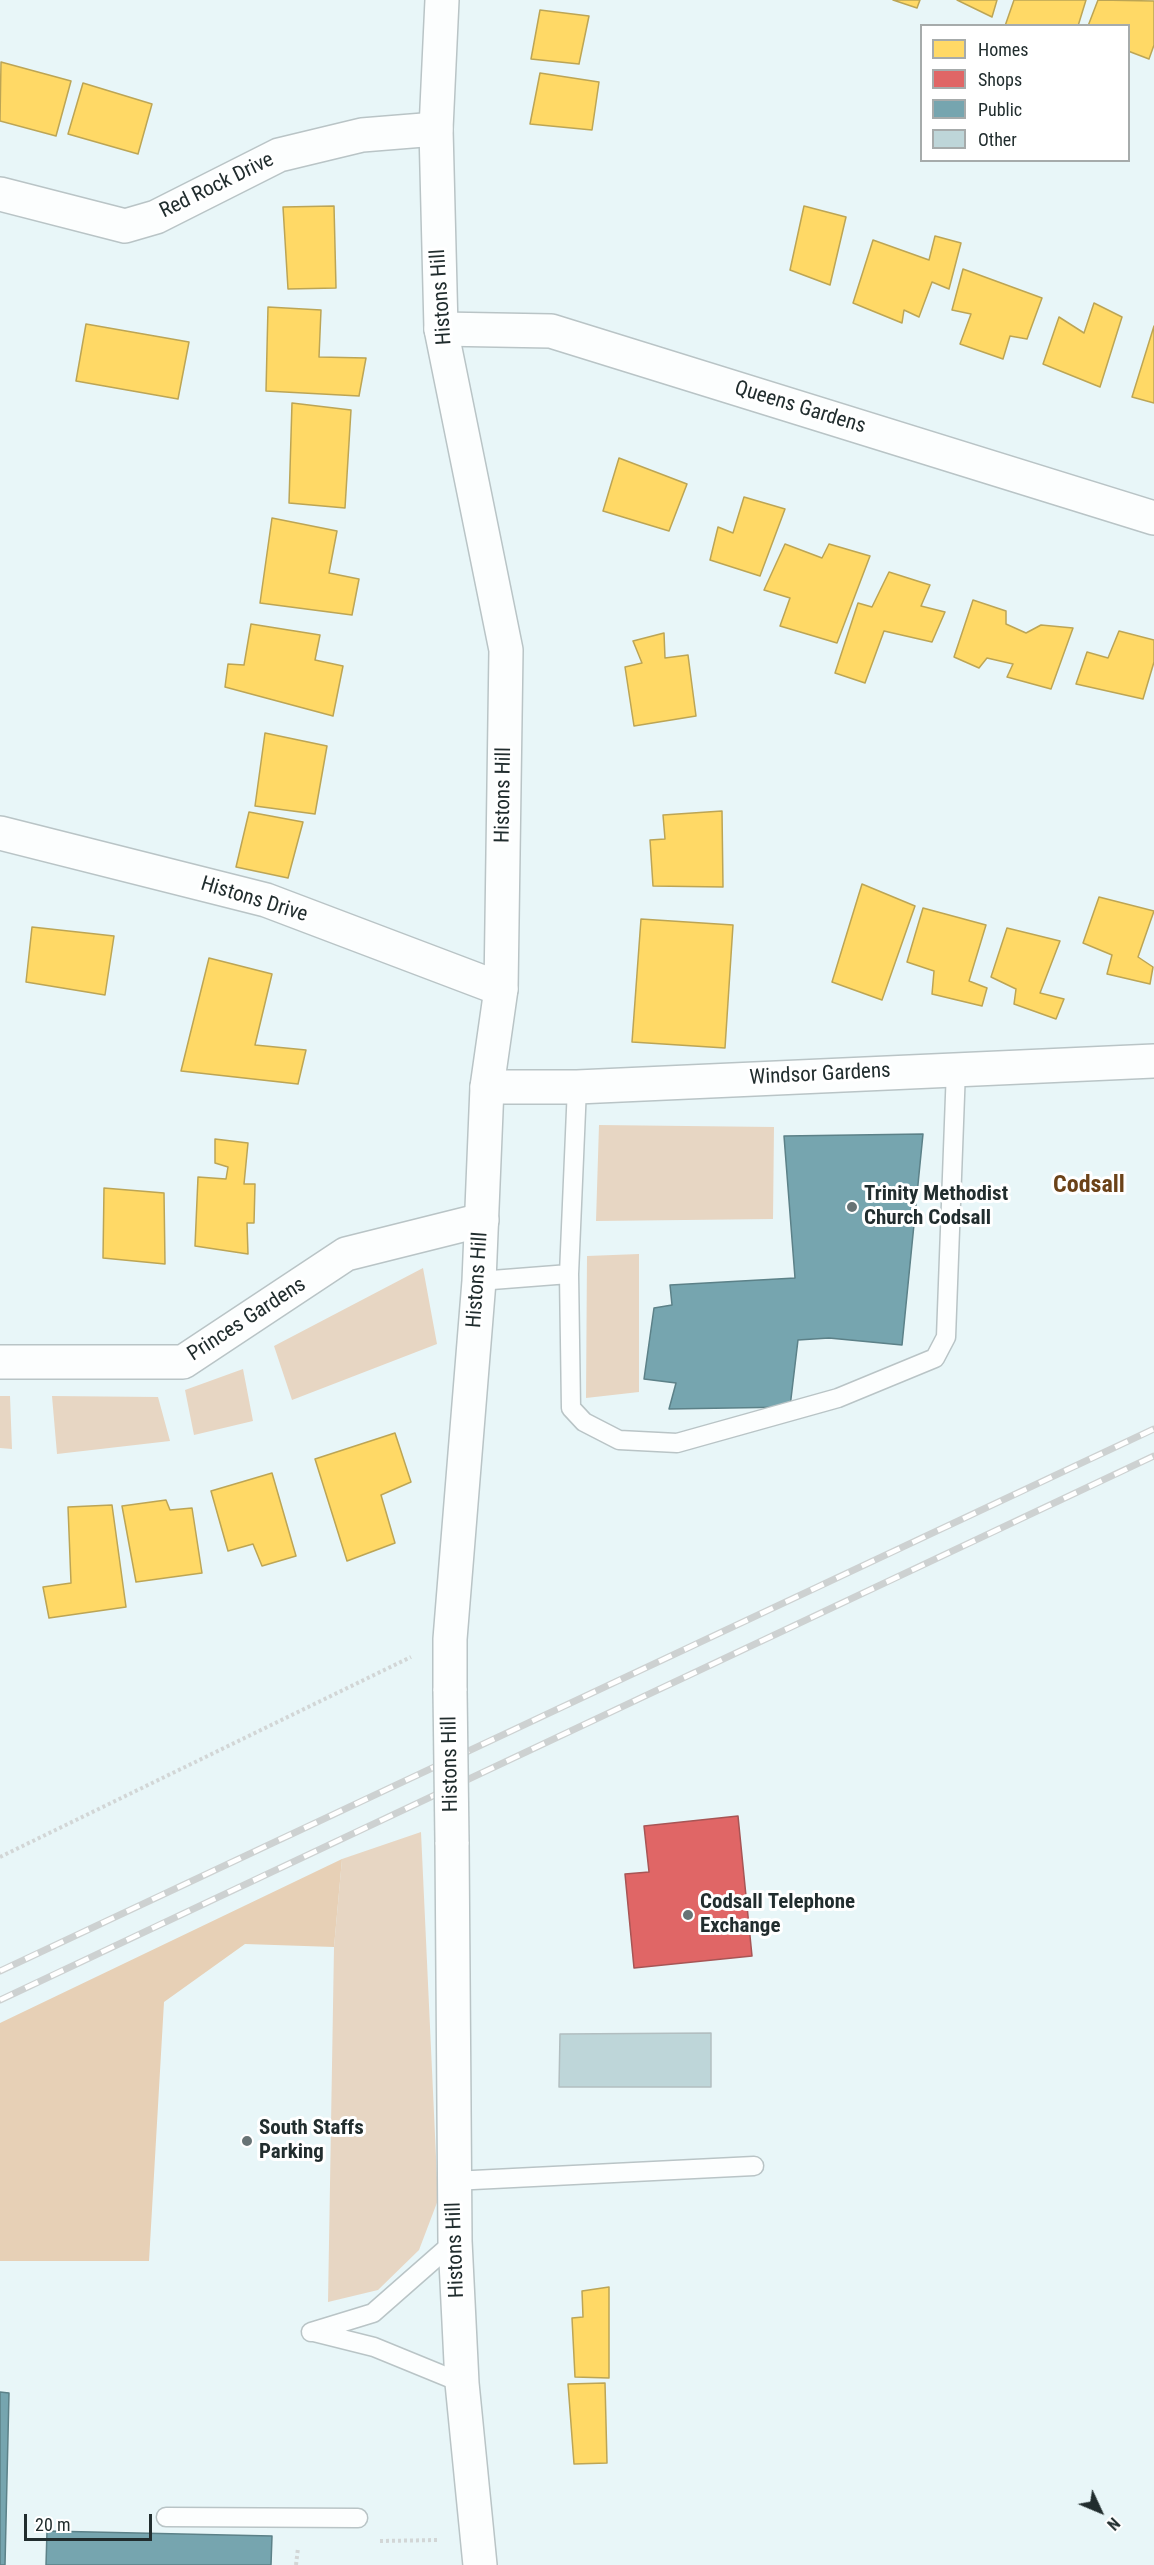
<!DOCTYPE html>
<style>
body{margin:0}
#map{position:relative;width:1154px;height:2565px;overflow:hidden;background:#e8f6f8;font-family:"Roboto Condensed",sans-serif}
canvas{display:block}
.legend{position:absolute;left:920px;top:24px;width:210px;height:138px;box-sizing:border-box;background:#fff;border:2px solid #a6abab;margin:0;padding:8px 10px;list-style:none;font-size:18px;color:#212d2e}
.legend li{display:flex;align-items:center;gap:12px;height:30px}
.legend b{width:30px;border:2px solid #a6abab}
.north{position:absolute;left:1070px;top:2481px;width:60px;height:60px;-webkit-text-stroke:4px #fff;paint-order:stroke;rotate:134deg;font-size:16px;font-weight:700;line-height:24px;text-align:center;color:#212d2e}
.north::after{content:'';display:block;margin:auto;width:21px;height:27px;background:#212d2e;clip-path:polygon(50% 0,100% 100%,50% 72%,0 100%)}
.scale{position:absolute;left:24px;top:2514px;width:128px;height:27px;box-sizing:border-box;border:3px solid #212d2e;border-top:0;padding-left:8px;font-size:18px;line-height:21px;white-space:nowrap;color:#212d2e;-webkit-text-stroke:4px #fff;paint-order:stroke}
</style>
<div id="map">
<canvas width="1154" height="2565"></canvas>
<ul class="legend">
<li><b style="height:16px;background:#ffd966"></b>Homes</li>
<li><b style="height:16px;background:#e06666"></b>Shops</li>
<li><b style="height:16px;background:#76a5af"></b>Public</li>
<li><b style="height:16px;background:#bed6d9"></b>Other</li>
</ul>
<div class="north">N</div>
<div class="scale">20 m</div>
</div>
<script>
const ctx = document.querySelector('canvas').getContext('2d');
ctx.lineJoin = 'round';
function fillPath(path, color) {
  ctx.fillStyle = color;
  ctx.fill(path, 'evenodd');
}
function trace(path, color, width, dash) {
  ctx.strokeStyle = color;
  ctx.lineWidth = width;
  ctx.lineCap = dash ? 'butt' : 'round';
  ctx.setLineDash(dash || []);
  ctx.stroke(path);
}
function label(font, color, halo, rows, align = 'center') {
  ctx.font = font + ' "Roboto Condensed",sans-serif';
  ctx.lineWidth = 6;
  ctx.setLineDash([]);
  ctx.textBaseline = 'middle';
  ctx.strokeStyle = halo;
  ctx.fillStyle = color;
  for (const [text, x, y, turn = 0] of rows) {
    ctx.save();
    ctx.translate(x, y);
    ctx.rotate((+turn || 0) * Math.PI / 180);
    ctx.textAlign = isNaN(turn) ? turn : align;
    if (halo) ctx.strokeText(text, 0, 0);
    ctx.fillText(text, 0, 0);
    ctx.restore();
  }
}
const green = new Path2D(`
 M 599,1125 L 774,1127 L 773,1219 L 596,1221 Z
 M 639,1254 L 639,1392 L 586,1398 L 587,1256 Z
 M 423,1268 L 437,1344 L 292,1400 L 274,1346 Z
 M 243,1369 L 253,1421 L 194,1435 L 185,1390 Z
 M 0,1396 L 10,1396 L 12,1449 L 0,1448 Z
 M 52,1396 L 158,1397 L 170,1441 L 57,1454 Z
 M 421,1832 L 438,2200 L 419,2250 L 378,2290 L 328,2302 L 334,1947 L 342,1859 Z`);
const forest = new Path2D(`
 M 342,1859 L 334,1947 L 245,1944 L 164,2002 L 149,2261 L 0,2261 L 0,2023 Z`);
const homes = new Path2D(`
 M 893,0 L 920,0 L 917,8 Z
 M 957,0 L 997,0 L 992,17 Z
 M 1014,0 L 1086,0 L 1078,26 L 1005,26 Z
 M 1098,0 L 1154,1 L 1154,45 L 1149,59 L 1128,51 L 1128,26 L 1088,26 Z
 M 540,10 L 589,16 L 579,64 L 531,59 Z
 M 1,62 L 71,81 L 56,136 L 0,121 Z
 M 540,73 L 599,82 L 592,130 L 530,124 Z
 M 83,83 L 152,104 L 138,154 L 68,134 Z
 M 334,206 L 336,288 L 288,289 L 283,207 Z
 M 804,206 L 846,217 L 830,285 L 790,270 Z
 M 935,236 L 961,243 L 949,289 L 932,282 L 919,317 L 904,310 L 902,323 L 853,303 L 873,240 L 929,260 Z
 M 963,269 L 1042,298 L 1027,339 L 1010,336 L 1003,359 L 960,344 L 971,314 L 952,310 Z
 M 1094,303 L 1122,317 L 1100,387 L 1043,364 L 1059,317 L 1084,333 Z
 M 268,307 L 321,310 L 319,357 L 366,358 L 359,396 L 266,391 Z
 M 86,324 L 189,342 L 178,399 L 76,381 Z
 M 1154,326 L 1154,403 L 1132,397 Z
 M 292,403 L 351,410 L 345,508 L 289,503 Z
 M 619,458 L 687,484 L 669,531 L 603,511 Z
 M 744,497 L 785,509 L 760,576 L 710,560 L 718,527 L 733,533 Z
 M 272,518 L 337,531 L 329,573 L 359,579 L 352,615 L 260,603 Z
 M 785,544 L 822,558 L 829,544 L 870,556 L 837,643 L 780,626 L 790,598 L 764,590 Z
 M 889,572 L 930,585 L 921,606 L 945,612 L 932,642 L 884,631 L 865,683 L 835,673 L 858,603 L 872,607 Z
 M 973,600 L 1006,611 L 1006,624 L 1026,633 L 1041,625 L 1073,628 L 1051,689 L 1007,677 L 1013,664 L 987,658 L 979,668 L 954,657 Z
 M 251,624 L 320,635 L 315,660 L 343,666 L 333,716 L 225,687 L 228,664 L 244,665 Z
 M 1119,631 L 1154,640 L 1154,662 L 1143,699 L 1076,684 L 1087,652 L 1108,658 Z
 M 664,633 L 665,658 L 688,655 L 696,716 L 634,726 L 625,667 L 642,663 L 633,641 Z
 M 265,733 L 327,746 L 315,814 L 255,806 Z
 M 722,811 L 723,887 L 653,886 L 650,840 L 665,839 L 663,815 Z
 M 249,812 L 303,822 L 288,878 L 236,867 Z
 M 862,884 L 915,906 L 882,1000 L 832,982 Z
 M 1099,897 L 1154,911 L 1138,957 L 1153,967 L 1150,984 L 1107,974 L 1112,955 L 1083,943 Z
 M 923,908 L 986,925 L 969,981 L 987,988 L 982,1006 L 932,994 L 934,971 L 907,962 Z
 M 641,919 L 733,925 L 725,1048 L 632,1042 Z
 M 32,927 L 114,936 L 105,995 L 26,982 Z
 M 1007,928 L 1060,941 L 1040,993 L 1064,999 L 1056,1019 L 1014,1004 L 1016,989 L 991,977 Z
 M 209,958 L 272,974 L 255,1045 L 306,1050 L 298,1084 L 181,1071 Z
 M 215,1139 L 248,1143 L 244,1184 L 255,1184 L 254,1223 L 247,1223 L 248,1254 L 195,1246 L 198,1177 L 226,1179 L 228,1167 L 215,1163 Z
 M 104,1188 L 164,1193 L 165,1264 L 103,1258 Z
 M 395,1433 L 411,1482 L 381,1495 L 395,1543 L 347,1561 L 315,1459 Z
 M 272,1473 L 296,1556 L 262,1566 L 253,1544 L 228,1551 L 211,1491 Z
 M 166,1500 L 170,1510 L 192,1508 L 202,1573 L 136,1582 L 122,1506 Z
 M 112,1505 L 126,1607 L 49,1618 L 43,1587 L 71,1583 L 68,1507 Z
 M 609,2287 L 609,2378 L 575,2377 L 572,2318 L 583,2317 L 582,2291 Z
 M 605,2383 L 607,2463 L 574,2464 L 568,2384 Z`);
const shops = new Path2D(`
 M 738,1816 L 752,1956 L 634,1968 L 625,1874 L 649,1872 L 644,1826 Z`);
const public = new Path2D(`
 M 923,1134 L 902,1345 L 829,1338 L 798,1340 L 790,1407 L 669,1409 L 676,1383 L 644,1379 L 654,1308 L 672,1305 L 670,1285 L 795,1278 L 784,1136 Z
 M 0,2392 L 9,2393 L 5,2565 L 0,2565 Z
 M 47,2531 L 272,2536 L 271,2565 L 46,2565 Z`);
const building = new Path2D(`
 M 711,2033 L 711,2087 L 559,2087 L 560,2034 Z`);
const path = new Path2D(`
 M 0,1857 L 411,1657
 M 380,2541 L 438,2540
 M 296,2565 L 298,2548`);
const lane = new Path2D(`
 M 577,1087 L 569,1274 L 571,1408 L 584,1422 L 619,1440 L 677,1443 L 838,1398 L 935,1358 L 946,1337 L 956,1069
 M 479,1281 L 569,1274
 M 453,2181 L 754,2166
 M 311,2332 L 373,2313 L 455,2241
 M 314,2332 L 374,2347 L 462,2383
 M 166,2517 L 358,2518`);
const street = new Path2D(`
 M 0,194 L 125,226 L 156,217 L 279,155 L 362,135 L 436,129
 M 441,329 L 551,331 L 1154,518
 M 0,833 L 266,900 L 501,989
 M 487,1087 L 577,1087 L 1154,1061
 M 0,1362 L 183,1362 L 346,1254 L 482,1220`);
const secondary = new Path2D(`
 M 442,0 L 436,129 L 441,329 L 506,650 L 501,989 L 487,1087 L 479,1281 L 450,1639 L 450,1691
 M 452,1842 L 455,2241 L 462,2383 L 480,2565`);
const rail = new Path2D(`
 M 0,1971 L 1154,1429
 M 0,2000 L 1154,1456`);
const secondaryBridge = new Path2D(`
 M 450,1691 L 452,1842`);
const markers = [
 [852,1207,6,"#677375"],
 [688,1915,6,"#677375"],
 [247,2141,6,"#677375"]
];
const streetNames = [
 ["Red Rock Drive",217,186,-26],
 ["Histons Hill",442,297,-94],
 ["Queens Gardens",800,408,17],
 ["Histons Hill",504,795,-89],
 ["Histons Drive",254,900,17],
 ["Windsor Gardens",820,1075,-3],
 ["Histons Hill",478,1280,-86],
 ["Princes Gardens",247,1320,-33],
 ["Histons Hill",451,1764,-91],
 ["Histons Hill",456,2250,-92]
];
const poiNames = [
 ["Trinity Methodist",864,1195],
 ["Church Codsall",864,1219],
 ["Codsall Telephone",700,1903],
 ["Exchange",700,1927],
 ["South Staffs",259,2129],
 ["Parking",259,2153]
];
const quarterNames = [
 ["Codsall",1089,1186]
];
fillPath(green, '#e7d6c3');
fillPath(forest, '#e7d0b6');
fillPath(homes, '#ffd966');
trace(homes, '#bca555', 1.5);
fillPath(shops, '#e06666');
trace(shops, '#a75555', 1.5);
fillPath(public, '#76a5af');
trace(public, '#5c8188', 1.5);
fillPath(building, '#bed6d9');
trace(building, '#b2bec0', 1.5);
trace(lane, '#b9c4c6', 21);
trace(street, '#b9c4c6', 36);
trace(secondary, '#b9c4c6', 36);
trace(path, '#d2d6d6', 4, [3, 3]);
trace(lane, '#fcfefe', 18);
trace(street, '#fcfefe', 33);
trace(secondary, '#fcfefe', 33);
trace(rail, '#cdd1d1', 7);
trace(rail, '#fff', 4.5, [14]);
trace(secondaryBridge, '#b9c4c6', 36, []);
trace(secondaryBridge, '#fcfefe', 33);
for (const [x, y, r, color] of markers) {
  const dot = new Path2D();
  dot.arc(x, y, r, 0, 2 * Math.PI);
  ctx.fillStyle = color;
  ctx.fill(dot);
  trace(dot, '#fff', 2);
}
label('21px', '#212d2e', '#fff', streetNames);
label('bold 21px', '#212d2e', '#fff', poiNames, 'left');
label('bold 24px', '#6b4218', '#fff', quarterNames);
</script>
